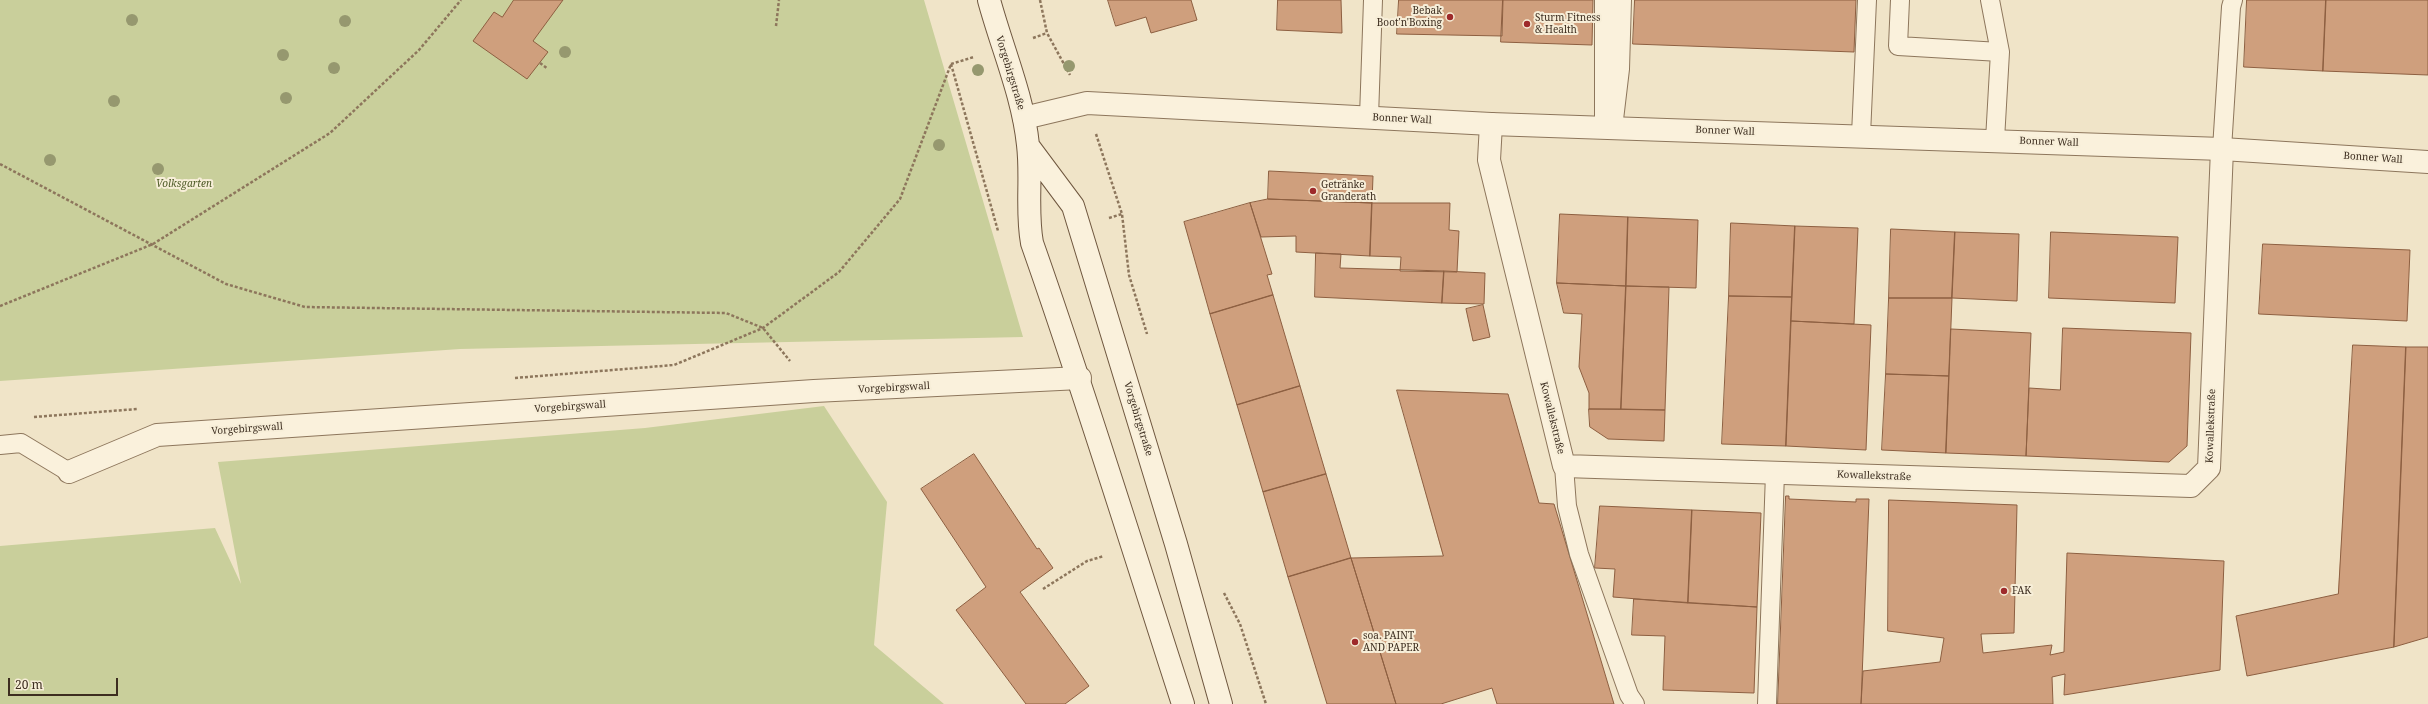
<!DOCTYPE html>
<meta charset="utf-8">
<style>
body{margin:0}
#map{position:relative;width:2428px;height:704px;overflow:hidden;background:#f0e4c8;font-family:"Noto Serif",serif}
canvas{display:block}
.scale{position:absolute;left:8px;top:678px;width:110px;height:18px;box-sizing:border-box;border:2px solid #3d2e20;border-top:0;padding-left:5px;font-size:12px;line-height:14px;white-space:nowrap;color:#3d2e20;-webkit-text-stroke:3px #f7eed8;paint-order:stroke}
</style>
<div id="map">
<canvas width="2428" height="704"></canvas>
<div class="scale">20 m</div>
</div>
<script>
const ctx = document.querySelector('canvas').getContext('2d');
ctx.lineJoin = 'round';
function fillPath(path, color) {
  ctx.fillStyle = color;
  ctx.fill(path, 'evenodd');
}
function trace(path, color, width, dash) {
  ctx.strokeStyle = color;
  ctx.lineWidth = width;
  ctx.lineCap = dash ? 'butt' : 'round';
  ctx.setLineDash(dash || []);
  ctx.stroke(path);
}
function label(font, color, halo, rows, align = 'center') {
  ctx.font = font + ' "Noto Serif",serif';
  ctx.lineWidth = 4;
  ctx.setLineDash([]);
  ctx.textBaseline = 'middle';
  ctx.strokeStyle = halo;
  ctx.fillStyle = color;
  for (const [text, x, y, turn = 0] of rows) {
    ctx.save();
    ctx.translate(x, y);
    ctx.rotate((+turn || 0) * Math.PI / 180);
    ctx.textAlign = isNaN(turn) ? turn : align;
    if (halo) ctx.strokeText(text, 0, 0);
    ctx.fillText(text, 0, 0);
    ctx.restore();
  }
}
const green = new Path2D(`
 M 0,0 L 924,0 L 1023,337 L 460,349 L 0,381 Z
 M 824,406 L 887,502 L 874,645 L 944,704 L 0,704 L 0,546 L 215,528 L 241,584 L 218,462 L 645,428 Z`);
const building = new Path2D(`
 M 514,0 L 563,0 L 533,41 L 548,52 L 527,79 L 473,41 L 494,12 L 502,17 Z
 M 1108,0 L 1191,0 L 1197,20 L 1151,33 L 1146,17 L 1116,26 Z
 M 1278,0 L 1341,0 L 1342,33 L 1277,30 Z
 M 1399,0 L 1503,0 L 1502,36 L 1397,34 Z
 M 1503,0 L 1593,0 L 1592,45 L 1501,42 Z
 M 1635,0 L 1856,0 L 1854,52 L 1633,44 Z
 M 2247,0 L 2326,0 L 2323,71 L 2244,67 Z
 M 2326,0 L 2428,0 L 2428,75 L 2323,71 Z
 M 1269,171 L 1373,176 L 1372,203 L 1268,199 Z
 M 1268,199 L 1372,203 L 1370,256 L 1296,252 L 1296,236 L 1261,237 L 1250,203 Z
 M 1250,203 L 1272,274 L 1267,275 L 1273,295 L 1210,314 L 1184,222 Z
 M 1372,203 L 1450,203 L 1449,230 L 1459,231 L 1457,272 L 1400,271 L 1401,257 L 1370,256 Z
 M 1560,214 L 1628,217 L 1626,286 L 1557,283 Z
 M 1628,217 L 1698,220 L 1696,288 L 1626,286 Z
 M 1731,223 L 1795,226 L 1792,297 L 1729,296 Z
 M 1795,226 L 1858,228 L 1854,324 L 1791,321 Z
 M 1891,229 L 1955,232 L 1952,298 L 1889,298 Z
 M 1955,232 L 2019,234 L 2017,301 L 1952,298 Z
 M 2051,232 L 2178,237 L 2175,303 L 2049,298 Z
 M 2263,244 L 2410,250 L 2407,321 L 2259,314 Z
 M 1316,253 L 1341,254 L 1340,268 L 1444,271 L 1442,303 L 1315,297 Z
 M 1444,271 L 1485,273 L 1484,304 L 1442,303 Z
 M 1557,283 L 1626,286 L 1621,409 L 1589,409 L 1589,393 L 1579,367 L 1582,314 L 1564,313 Z
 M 1626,286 L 1669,287 L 1665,410 L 1621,409 Z
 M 1273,295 L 1300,386 L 1237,405 L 1210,314 Z
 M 1729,296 L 1792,297 L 1786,446 L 1722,444 Z
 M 1889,298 L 1952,298 L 1949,376 L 1886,374 Z
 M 1483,305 L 1490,337 L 1473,341 L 1466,309 Z
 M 1791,321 L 1871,325 L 1866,450 L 1786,446 Z
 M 2063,328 L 2191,333 L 2187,446 L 2169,462 L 2026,456 L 2029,388 L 2060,390 Z
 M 1951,329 L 2031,333 L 2026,456 L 1946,453 Z
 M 2353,345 L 2406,347 L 2394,647 L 2247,676 L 2236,616 L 2338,594 Z
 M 2406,347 L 2428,347 L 2428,637 L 2394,647 Z
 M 1886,374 L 1949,376 L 1946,453 L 1882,450 Z
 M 1300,386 L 1326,474 L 1263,492 L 1237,405 Z
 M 1397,390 L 1508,394 L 1539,503 L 1554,504 L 1614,704 L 1497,704 L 1492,688 L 1441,704 L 1396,704 L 1351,558 L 1443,556 Z
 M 1589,409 L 1665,410 L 1664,441 L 1608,439 L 1590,427 Z
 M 974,454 L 1037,549 L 1039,548 L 1053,568 L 1020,592 L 1089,686 L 1065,704 L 1026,704 L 956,610 L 986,587 L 921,489 Z
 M 1326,474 L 1351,558 L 1288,577 L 1263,492 Z
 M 1786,496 L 1789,496 L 1789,499 L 1856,502 L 1856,499 L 1869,499 L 1861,704 L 1778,704 Z
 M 1889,500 L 2017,505 L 2014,633 L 1981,634 L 1983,653 L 2052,645 L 2050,655 L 2064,652 L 2067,553 L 2224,561 L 2220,670 L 2064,695 L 2065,674 L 2052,677 L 2053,704 L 1861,704 L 1863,671 L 1940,662 L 1944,638 L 1888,631 Z
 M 1600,506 L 1692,510 L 1688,603 L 1613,597 L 1615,569 L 1595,568 Z
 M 1692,510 L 1761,513 L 1757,607 L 1688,603 Z
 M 1351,558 L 1396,704 L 1327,704 L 1288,577 Z
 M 1634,599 L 1757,607 L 1754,693 L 1663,690 L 1665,636 L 1632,635 Z`);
const path = new Path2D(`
 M 1040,0 L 1047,33 L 1070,75
 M 776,26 L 779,0
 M 1033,38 L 1047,33
 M 540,63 L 548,69
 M 951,64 L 998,231
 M 951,64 L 974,57
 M 1096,134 L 1122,214 L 1129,275 L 1147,334
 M 0,164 L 226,284 L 305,307 L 726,313 L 763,328 L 790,361
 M 1109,218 L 1122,214
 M 0,306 L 153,244 L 330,133 L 419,50 L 461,0
 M 515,378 L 674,365 L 763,328 L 839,272 L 900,199 L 951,64
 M 34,417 L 137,409
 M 1043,589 L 1087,561 L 1104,556
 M 1224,593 L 1240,624 L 1266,704`);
const service = new Path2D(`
 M 1900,0 L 1898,46 L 2000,52
 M 1990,0 L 2000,52 L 1995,140
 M 1369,117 L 1373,0
 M 1604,119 L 1604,0
 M 1613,128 L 1620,69 L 1622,0
 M 1861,135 L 1867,0
 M 2222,149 L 2231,7 L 2233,0
 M 0,445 L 21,443 L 69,472
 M 1564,466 L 1567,506 L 1579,554 L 1629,695 L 1635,704
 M 1767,704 L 1775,473`);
const minor = new Path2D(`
 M 1491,124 L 1489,160 L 1564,466 L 2191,486 L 2209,468 L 2222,149
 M 69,472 L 157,435 L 814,391 L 1080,378`);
const tertiary = new Path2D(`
 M 1024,118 L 1087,103 L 1491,124 L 2222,149 L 2428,162`);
const secondary = new Path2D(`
 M 989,0 C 1002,48 1023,96 1028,145 C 1032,178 1026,211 1032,243 C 1086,396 1133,550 1183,704
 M 1029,147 L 1073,206 L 1176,544 L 1221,704`);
const trees = [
 [132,20],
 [345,21],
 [565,52],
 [283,55],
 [1069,66],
 [334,68],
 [978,70],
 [286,98],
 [114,101],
 [939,145],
 [50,160],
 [158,169]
];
const markers = [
 [1450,17,4,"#9e2a2b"],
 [1527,24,4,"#9e2a2b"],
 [1313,191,4,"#9e2a2b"],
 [2004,591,4,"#9e2a2b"],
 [1355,642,4,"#9e2a2b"]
];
const poiNames = [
 ["Bebak",1442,11,"right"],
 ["Boot'n'Boxing",1442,23,"right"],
 ["Sturm Fitness",1535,18],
 ["& Health",1535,30],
 ["Getränke",1321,185],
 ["Granderath",1321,197],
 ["FAK",2012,591],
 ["soa. PAINT",1363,636],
 ["AND PAPER",1363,648]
];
const streetNames = [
 ["Vorgebirgstraße",1010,73,73],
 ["Bonner Wall",1402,119,3],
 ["Bonner Wall",1725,131,2],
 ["Bonner Wall",2049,142,2],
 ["Bonner Wall",2373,158,4],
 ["Vorgebirgswall",894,388,-3],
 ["Vorgebirgswall",570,407,-4],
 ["Kowallekstraße",1552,418,76],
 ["Vorgebirgstraße",1138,419,73],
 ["Kowallekstraße",2211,426,-88],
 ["Vorgebirgswall",247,429,-4],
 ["Kowallekstraße",1874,476,2]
];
const parkNames = [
 ["Volksgarten",184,184]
];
fillPath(green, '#c9cf9b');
fillPath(building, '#cf9f7d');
trace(building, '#8d5f41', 1);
trace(service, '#8d765c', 20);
trace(minor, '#8d765c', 24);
trace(tertiary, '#8d765c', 24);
trace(secondary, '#6f573f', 24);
trace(path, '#8d765c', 2.5, [3, 2]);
trace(service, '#faf1dc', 18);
trace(minor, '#faf1dc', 22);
trace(tertiary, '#faf1dc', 22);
trace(secondary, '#faf1dc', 22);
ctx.fillStyle = '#96986f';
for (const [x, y] of trees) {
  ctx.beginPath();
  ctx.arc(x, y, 6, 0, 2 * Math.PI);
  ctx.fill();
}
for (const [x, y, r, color] of markers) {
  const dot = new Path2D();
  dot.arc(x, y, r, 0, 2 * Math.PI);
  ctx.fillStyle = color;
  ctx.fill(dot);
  trace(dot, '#f7eed8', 1.5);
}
label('10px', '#3d2e20', '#f7eed8', poiNames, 'left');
label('10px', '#3d2e20', '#f7eed8', streetNames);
label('italic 10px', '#4d5a26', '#f7eed8', parkNames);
</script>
